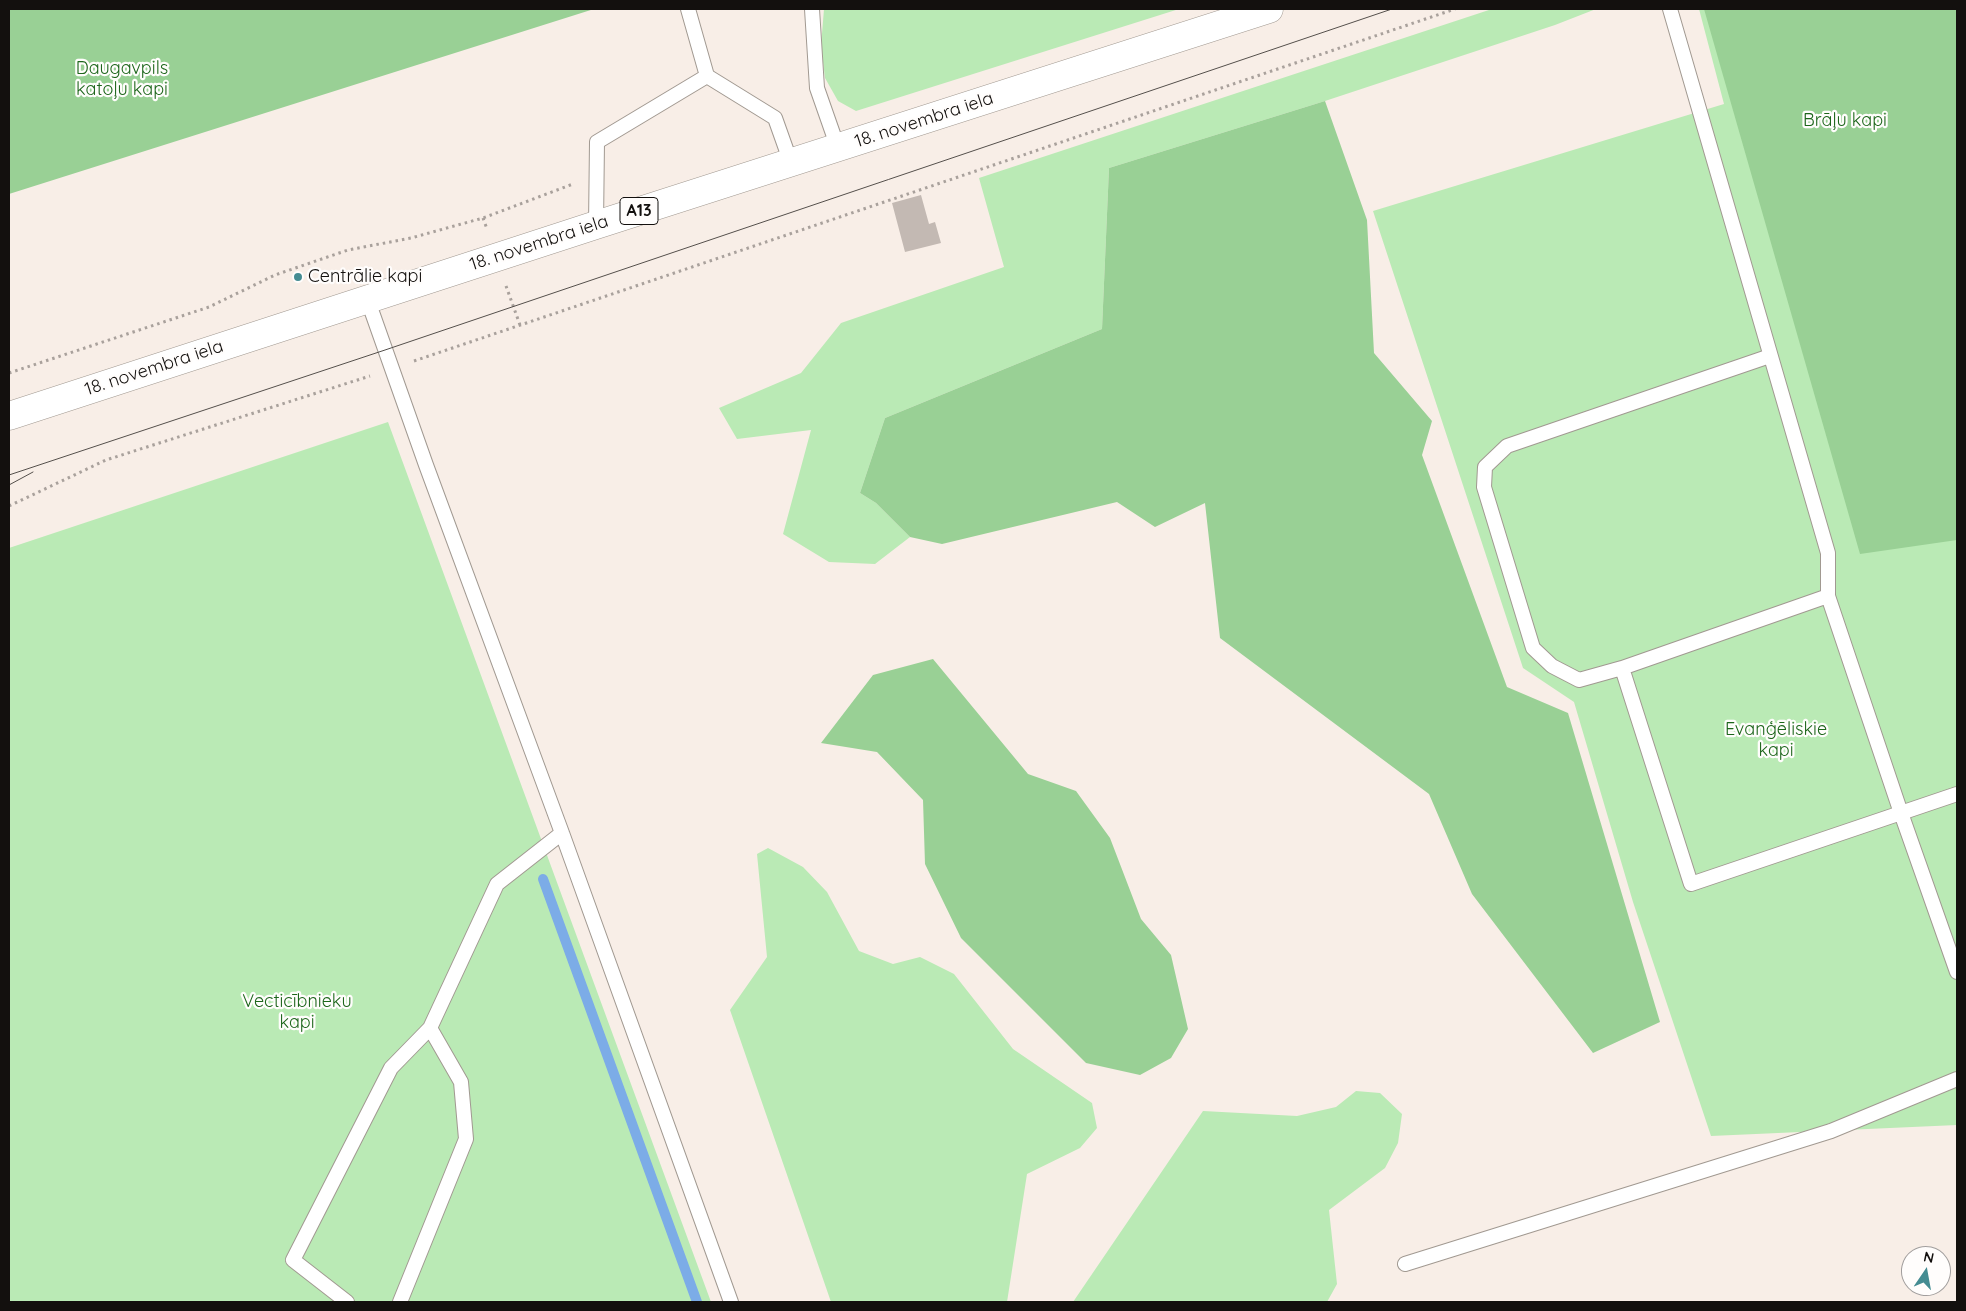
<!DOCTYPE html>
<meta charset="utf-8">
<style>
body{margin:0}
#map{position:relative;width:1966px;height:1311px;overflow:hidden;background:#f8eee7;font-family:Quicksand,sans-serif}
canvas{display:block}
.frame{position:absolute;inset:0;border:10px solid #13100e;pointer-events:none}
.north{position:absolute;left:1901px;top:1246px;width:50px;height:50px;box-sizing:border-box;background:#fffdfc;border:1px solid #a19e9d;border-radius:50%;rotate:12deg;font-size:14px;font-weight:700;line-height:20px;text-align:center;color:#13100e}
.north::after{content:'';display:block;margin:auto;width:18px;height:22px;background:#458c92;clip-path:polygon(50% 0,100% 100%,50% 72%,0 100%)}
</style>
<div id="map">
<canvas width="1966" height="1311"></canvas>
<div class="frame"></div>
<div class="north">N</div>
</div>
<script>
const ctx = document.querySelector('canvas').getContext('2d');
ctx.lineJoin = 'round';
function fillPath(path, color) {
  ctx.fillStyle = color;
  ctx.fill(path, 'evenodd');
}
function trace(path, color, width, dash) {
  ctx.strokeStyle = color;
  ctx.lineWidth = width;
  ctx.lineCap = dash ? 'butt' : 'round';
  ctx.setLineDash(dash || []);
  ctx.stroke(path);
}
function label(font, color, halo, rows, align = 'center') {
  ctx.font = font + ' Quicksand,sans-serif';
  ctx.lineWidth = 4.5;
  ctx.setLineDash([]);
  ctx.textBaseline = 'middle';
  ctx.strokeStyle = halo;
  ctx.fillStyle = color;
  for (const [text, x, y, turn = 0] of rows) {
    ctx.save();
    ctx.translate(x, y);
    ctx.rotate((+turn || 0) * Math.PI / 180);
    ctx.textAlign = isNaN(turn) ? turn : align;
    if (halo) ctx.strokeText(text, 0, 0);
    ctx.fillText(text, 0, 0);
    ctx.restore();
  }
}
const green = new Path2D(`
 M 824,9 L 1179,9 L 856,111 L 838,101 L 825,78 L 821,46 Z
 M 1492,9 L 1596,9 L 1555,25 L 1325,101 L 1109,168 L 1102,329 L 885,418 L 860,493 L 876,503 L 910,537 L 875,564 L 829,562 L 783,534 L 811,430 L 737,439 L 719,408 L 801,373 L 841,323 L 1004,267 L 979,178 Z
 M 1699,9 L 1957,9 L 1957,1125 L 1711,1136 L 1633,902 L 1574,702 L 1523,668 L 1373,211 L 1724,104 Z
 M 388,422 L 711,1302 L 9,1302 L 9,548 Z
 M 768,848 L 803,867 L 827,892 L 859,951 L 893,964 L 920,957 L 954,974 L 1013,1049 L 1092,1103 L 1097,1128 L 1080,1148 L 1027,1174 L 1007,1302 L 831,1302 L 730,1010 L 767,957 L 757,854 Z
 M 1356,1091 L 1380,1093 L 1402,1114 L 1398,1143 L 1385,1168 L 1329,1210 L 1337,1284 L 1327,1302 L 1073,1302 L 1203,1111 L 1297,1116 L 1336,1107 Z`);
const forest = new Path2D(`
 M 9,9 L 594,9 L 9,194 Z
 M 1704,9 L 1957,9 L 1957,540 L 1860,554 Z
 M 1325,101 L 1367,220 L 1374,353 L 1432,421 L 1422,455 L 1507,687 L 1568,713 L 1660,1022 L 1593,1053 L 1472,894 L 1429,794 L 1220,638 L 1205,503 L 1155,527 L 1117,502 L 942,544 L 910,537 L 876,503 L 860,493 L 885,418 L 1102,329 L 1109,168 Z
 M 933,659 L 1028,774 L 1076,791 L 1110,838 L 1141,919 L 1171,955 L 1188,1029 L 1171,1058 L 1140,1075 L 1086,1063 L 961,938 L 925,864 L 923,800 L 877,752 L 821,743 L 873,675 Z`);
const stream = new Path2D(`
 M 543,879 L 697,1302`);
const building = new Path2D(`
 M 921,195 L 929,224 L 935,222 L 941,243 L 905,252 L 892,203 Z`);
const path = new Path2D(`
 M 483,218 L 487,229
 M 506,286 L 520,325
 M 414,361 L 1455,9
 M 9,373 L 209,307 L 275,275 L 348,250 L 411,238 L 483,218 L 573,184
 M 9,506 L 106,460 L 370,376`);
const service = new Path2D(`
 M 688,9 L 707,76
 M 812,9 L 817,88 L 838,148
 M 1670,9 L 1828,553 L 1828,596
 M 596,225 L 597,142 L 707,76 L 775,118 L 791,163
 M 367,298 L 426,465 L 562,833 L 731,1302
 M 1622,668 L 1579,680 L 1552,666 L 1533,648 L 1484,487 L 1485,467 L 1507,446 L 1770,356
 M 1957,794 L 1691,884 L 1622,668 L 1828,596 L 1901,813 L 1957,972
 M 1405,1264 L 1831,1131 L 1957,1079
 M 347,1302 L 293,1260 L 391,1068 L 430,1028 L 497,884 L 562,833
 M 400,1302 L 466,1139 L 461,1082 L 430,1028`);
const primary = new Path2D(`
 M 9,416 L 596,225 L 1269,9`);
const tram = new Path2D(`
 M 9,475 L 385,350 L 1392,9
 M 9,485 L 33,472`);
const markers = [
 [298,277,5,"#458c92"]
];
const shields = [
 [639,211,38]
];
const shieldNames = [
 ["A13",639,211]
];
const parkNames = [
 ["Daugavpils",122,69],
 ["katoļu kapi",122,90],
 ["Brāļu kapi",1845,121],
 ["Evanģēliskie",1776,730],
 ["kapi",1776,751],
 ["Vecticībnieku",297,1002],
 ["kapi",297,1023]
];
const streetNames = [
 ["18. novembra iela",924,120,-18],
 ["18. novembra iela",539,243,-18],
 ["18. novembra iela",154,368,-18]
];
const poiNames = [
 ["Centrālie kapi",308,277]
];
fillPath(green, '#baeab5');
fillPath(forest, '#99d095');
trace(stream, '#7cace7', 10);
fillPath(building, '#c3b9b3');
trace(service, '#a19991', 16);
trace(primary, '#a19991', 29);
trace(path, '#a9a19c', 3, [2.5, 4]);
trace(service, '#fff', 14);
trace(primary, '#fff', 28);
trace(tram, '#544f4b', 1);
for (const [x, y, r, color] of markers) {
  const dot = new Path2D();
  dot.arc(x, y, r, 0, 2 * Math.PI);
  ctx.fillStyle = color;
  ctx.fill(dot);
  trace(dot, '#fffdfc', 2);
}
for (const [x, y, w] of shields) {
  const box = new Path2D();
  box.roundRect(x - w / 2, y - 13.5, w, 27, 4);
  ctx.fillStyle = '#fffdfc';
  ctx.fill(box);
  trace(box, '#13100e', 1);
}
label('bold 16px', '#13100e', null, shieldNames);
label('18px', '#1d661b', '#fffdfc', parkNames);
label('18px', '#13100e', '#fffdfc', streetNames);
label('18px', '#13100e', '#fffdfc', poiNames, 'left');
</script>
